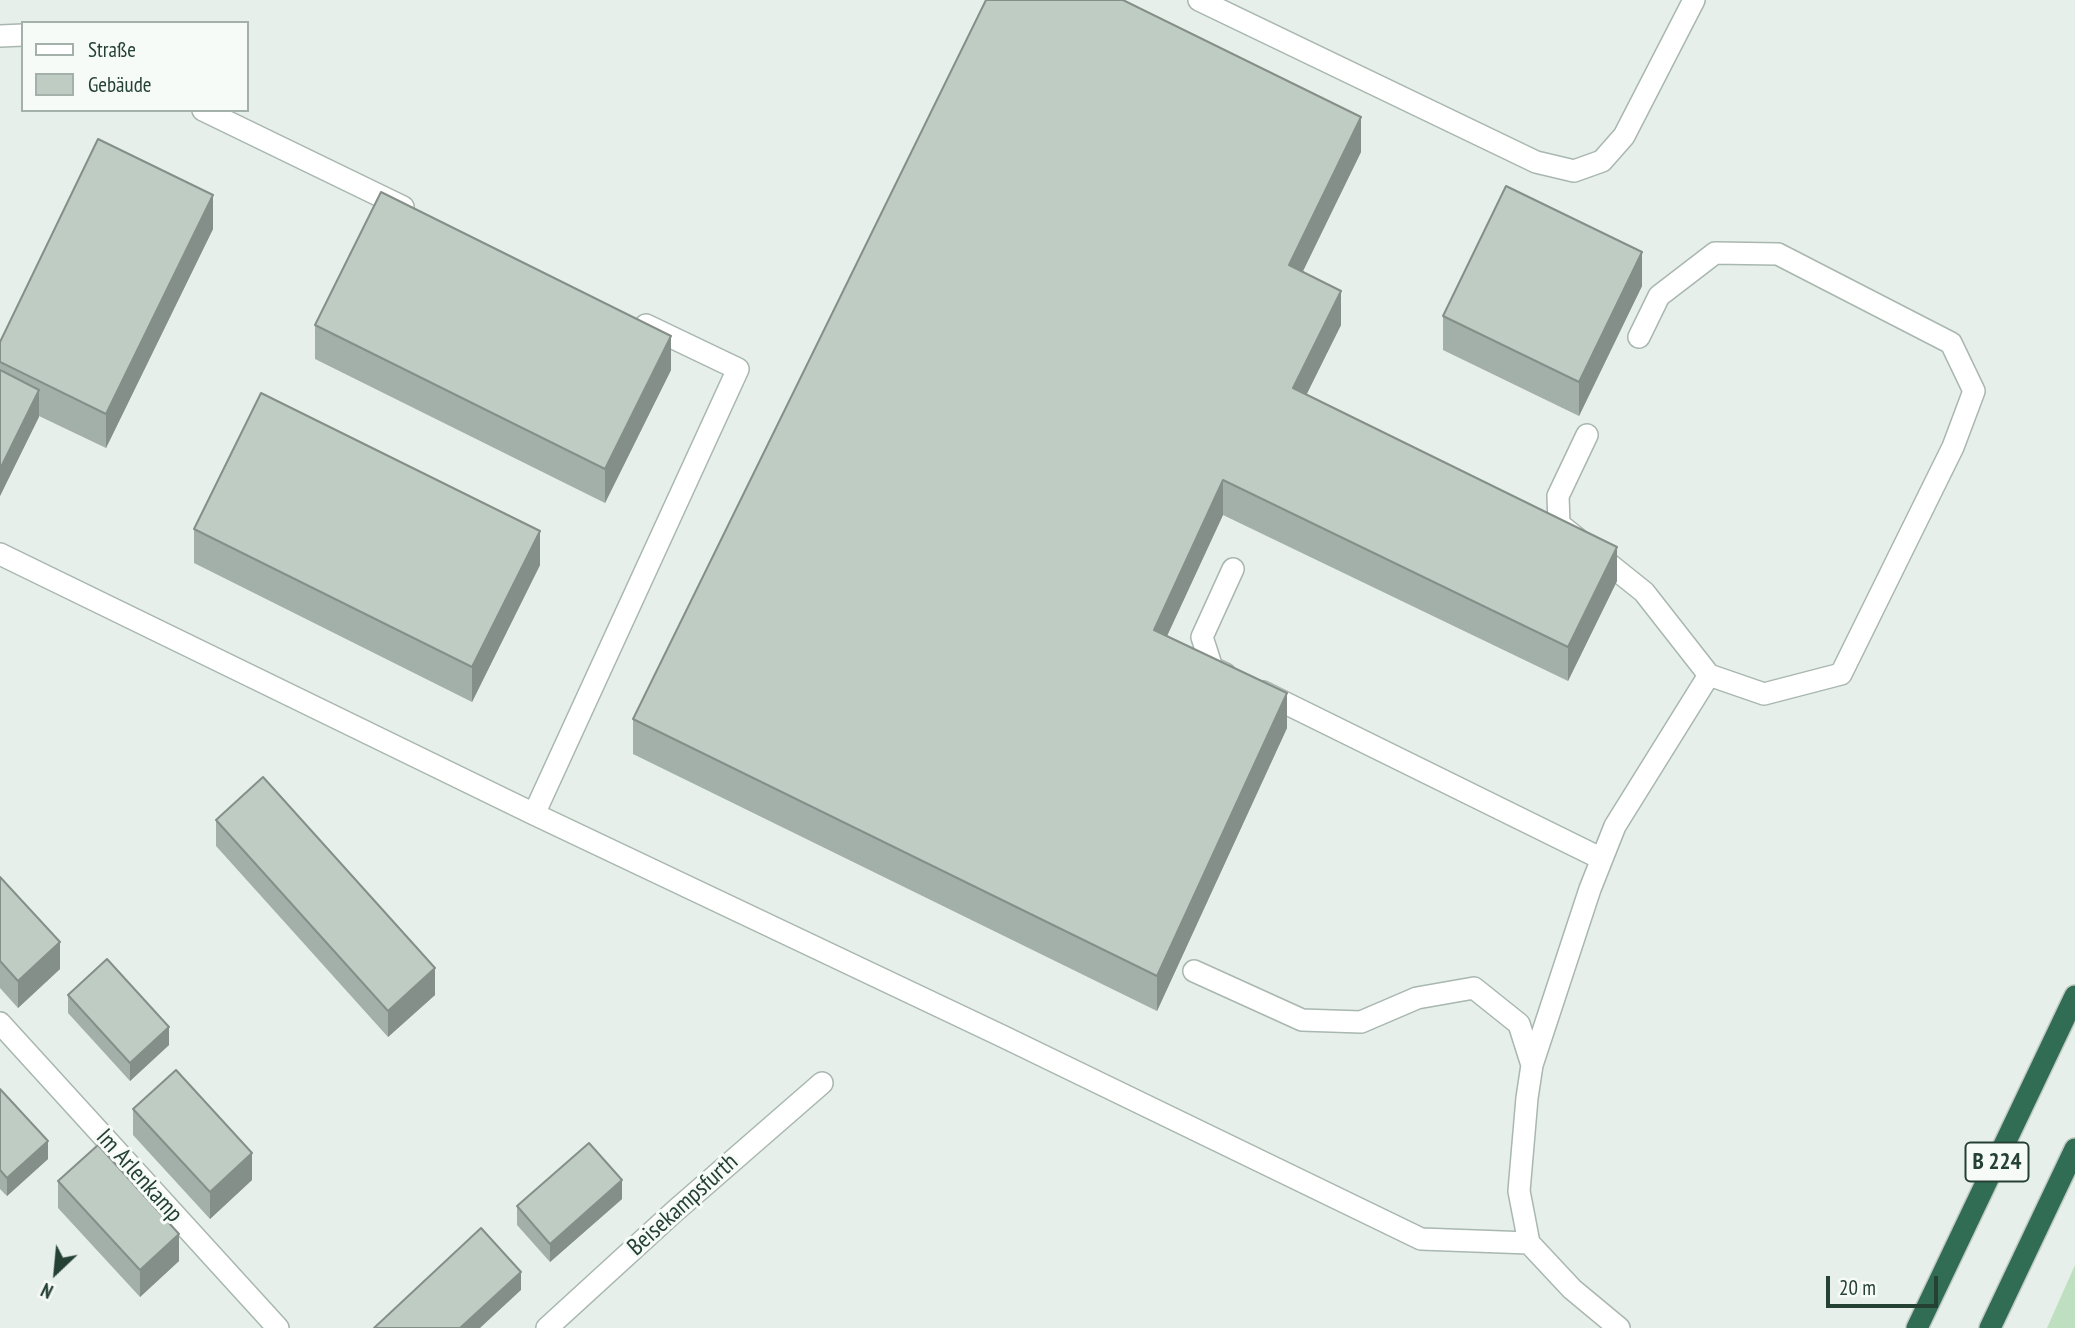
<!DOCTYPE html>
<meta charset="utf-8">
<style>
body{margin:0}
#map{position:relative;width:2075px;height:1328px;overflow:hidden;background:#e6efe9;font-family:"PT Sans Narrow",sans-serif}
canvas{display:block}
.legend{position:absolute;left:21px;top:21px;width:228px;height:91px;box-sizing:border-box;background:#f7fbf8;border:2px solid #a3b1aa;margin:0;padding:9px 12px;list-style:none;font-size:21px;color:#244134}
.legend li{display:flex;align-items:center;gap:14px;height:35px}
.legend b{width:35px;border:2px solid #a3b1aa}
.north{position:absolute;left:21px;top:1237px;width:70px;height:70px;-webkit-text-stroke:5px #f7fbf8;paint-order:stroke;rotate:206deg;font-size:19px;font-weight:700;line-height:28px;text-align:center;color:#244134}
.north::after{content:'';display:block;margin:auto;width:24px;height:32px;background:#244134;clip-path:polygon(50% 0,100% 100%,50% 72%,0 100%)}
.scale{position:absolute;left:1826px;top:1276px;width:112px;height:32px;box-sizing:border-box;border:4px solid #244134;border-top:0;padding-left:9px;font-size:21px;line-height:24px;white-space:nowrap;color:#244134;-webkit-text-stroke:5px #f7fbf8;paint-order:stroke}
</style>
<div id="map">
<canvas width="2075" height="1328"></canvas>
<ul class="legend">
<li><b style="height:9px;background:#fff"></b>Straße</li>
<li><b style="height:19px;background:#beccc4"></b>Gebäude</li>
</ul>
<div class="north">N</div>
<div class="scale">20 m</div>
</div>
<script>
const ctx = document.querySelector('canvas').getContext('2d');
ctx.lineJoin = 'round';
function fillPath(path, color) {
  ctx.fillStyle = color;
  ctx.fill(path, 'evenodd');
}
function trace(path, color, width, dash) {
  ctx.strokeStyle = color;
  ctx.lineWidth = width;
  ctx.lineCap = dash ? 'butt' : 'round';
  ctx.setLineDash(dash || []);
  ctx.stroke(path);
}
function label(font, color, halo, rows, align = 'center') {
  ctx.font = font + ' "PT Sans Narrow",sans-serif';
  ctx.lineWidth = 6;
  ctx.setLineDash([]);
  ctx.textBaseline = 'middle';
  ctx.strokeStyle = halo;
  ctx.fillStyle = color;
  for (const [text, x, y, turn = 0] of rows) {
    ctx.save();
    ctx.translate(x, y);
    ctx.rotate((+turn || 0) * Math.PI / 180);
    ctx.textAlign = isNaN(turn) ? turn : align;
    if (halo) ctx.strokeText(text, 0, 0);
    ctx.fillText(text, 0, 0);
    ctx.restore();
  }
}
const green = new Path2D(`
 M 2075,1265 L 2075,1328 L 2047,1328 Z`);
const minor = new Path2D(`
 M 1199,0 L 1536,162 L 1574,171 L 1602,161 L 1624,136 L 1694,0
 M 0,36 L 23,35
 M 203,110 L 403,207
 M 1587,435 L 1558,496 L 1559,524 L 1644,592 L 1709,675
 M 0,554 L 534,814 L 1002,1036 L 1421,1239 L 1529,1243 L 1572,1289 L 1619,1328
 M 1225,674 L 1212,668 L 1202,637 L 1233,569
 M 1263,692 L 1600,858
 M 534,814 L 738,369 L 646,325
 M 1194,971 L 1302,1020 L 1361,1022 L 1417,998 L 1474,988 L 1519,1024 L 1532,1065
 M 0,1023 L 278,1328
 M 1529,1243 L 1519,1191 L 1527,1098 L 1532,1065 L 1590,889 L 1615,826 L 1709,675 L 1764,694 L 1841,674 L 1953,447 L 1974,391 L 1951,343 L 1778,254 L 1715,253 L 1659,296 L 1639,337
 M 547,1328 L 675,1211 L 822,1083`);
const highway = new Path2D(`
 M 1917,1328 L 2075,996
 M 1990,1328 L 2075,1149`);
const wall = new Path2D(`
 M 1361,152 L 1302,272 L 1341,325 L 1306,394 L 1617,581 L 1568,681 L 1223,515 L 1167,636 L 1287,728 L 1157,1011 L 633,754 L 633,719 Z
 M 213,229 L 106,448 L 39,416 L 0,496 L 0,342 Z
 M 1642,286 L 1579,416 L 1443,350 L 1443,316 Z
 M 315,325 L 671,370 L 605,503 L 315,359 Z
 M 194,529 L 540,565 L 472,702 L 194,563 Z
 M 216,820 L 435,995 L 388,1037 L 216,846 Z
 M 0,877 L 60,969 L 18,1008 L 0,988 Z
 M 68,995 L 169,1045 L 130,1081 L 68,1013 Z
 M 0,1089 L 48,1159 L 7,1196 L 0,1189 Z
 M 133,1109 L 252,1180 L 210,1219 L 133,1135 Z
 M 58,1181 L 179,1261 L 140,1297 L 58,1208 Z
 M 622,1199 L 550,1262 L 517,1225 L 517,1206 Z`);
const shadedWall = new Path2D(`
 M 1361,117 L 1361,152 L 1289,300 L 1289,265 Z
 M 213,195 L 213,229 L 106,448 L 106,414 Z
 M 1642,252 L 1642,286 L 1579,416 L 1579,382 Z
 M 1341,291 L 1341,325 L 1293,422 L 1293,388 Z
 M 671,336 L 671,370 L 605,503 L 605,469 Z
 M 39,390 L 39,417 L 0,496 L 0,469 Z
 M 1223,480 L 1223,515 L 1154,664 L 1154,630 Z
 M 540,531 L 540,565 L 472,702 L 472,667 Z
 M 1617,547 L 1617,581 L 1568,681 L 1568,647 Z
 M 1287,693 L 1287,728 L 1157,1011 L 1157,976 Z
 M 60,942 L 60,969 L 18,1008 L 18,981 Z
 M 435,968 L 435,995 L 388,1037 L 388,1011 Z
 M 169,1027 L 169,1045 L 130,1081 L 130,1063 Z
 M 48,1141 L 48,1159 L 7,1196 L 7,1178 Z
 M 252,1153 L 252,1180 L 210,1219 L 210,1192 Z
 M 622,1180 L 622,1199 L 550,1262 L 550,1244 Z
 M 179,1234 L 179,1261 L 140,1297 L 140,1270 Z
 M 521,1272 L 521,1290 L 480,1328 L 460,1328 Z`);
const building = new Path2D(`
 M 986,0 L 1123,0 L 1361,117 L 1289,265 L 1341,291 L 1293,388 L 1617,547 L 1568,647 L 1223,480 L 1154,630 L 1287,693 L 1157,976 L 633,719 Z
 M 98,139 L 213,195 L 106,414 L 0,362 L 0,342 Z
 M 1506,186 L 1642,252 L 1579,382 L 1443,316 Z
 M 381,192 L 671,336 L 605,469 L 315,325 Z
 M 0,370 L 39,390 L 0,469 Z
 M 261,393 L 540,531 L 472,667 L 194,529 Z
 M 263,777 L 435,968 L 388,1011 L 216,820 Z
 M 0,877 L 60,942 L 18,981 L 0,961 Z
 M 107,959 L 169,1027 L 130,1063 L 68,995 Z
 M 176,1070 L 252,1153 L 210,1192 L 133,1109 Z
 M 0,1089 L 48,1141 L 7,1178 L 0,1170 Z
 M 589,1143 L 622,1180 L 550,1244 L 517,1206 Z
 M 98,1145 L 179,1234 L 140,1270 L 58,1181 Z
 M 481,1228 L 521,1272 L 460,1328 L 374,1328 Z`);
const shields = [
 [1997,1162,63]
];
const shieldNames = [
 ["B 224",1997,1162]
];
const streetNames = [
 ["Im Arlenkamp",139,1176,48],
 ["Beisekampsfurth",683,1205,-42]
];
fillPath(green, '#bfdfc1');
trace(minor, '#a8b7af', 24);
trace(highway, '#c2cac6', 24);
trace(minor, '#fff', 21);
trace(highway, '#306d54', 21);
fillPath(wall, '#a3afa9');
fillPath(shadedWall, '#858f89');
fillPath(building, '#beccc4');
trace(building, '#858f89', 2);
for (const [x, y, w] of shields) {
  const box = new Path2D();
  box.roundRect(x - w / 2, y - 19.5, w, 39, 5);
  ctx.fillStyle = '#f7fbf8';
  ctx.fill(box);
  trace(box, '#244134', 2);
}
label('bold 23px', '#244134', null, shieldNames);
label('24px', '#244134', '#f7fbf8', streetNames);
</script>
